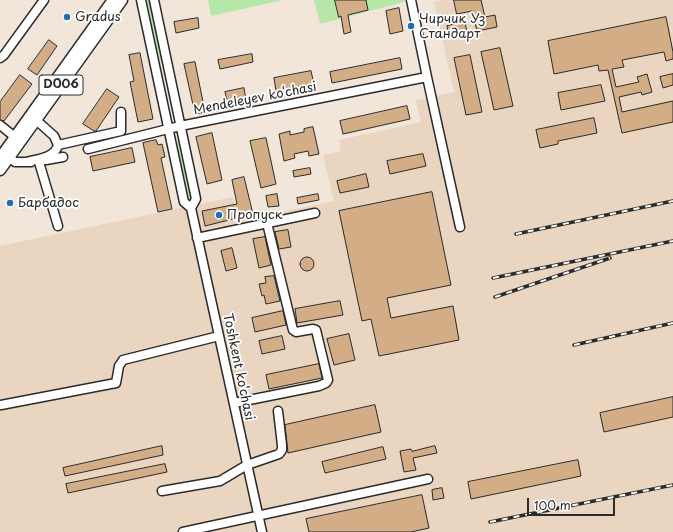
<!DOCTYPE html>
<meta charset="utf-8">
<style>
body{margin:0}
#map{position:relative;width:673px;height:532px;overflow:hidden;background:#f2e6da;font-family:"Playpen Sans",sans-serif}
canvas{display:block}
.scale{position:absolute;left:527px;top:498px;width:88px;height:18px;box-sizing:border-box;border:2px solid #2b2b2b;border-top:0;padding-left:5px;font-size:12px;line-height:14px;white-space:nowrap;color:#2b2b2b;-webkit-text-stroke:3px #fff;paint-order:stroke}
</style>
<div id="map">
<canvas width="673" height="532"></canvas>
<div class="scale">100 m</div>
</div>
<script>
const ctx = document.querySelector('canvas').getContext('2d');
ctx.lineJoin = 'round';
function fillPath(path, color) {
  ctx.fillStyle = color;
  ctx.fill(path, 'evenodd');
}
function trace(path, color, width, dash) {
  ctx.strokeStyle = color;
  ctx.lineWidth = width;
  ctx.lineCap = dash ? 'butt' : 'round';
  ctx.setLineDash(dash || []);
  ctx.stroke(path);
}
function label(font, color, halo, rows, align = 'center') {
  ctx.font = font + ' "Playpen Sans",sans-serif';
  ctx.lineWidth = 3.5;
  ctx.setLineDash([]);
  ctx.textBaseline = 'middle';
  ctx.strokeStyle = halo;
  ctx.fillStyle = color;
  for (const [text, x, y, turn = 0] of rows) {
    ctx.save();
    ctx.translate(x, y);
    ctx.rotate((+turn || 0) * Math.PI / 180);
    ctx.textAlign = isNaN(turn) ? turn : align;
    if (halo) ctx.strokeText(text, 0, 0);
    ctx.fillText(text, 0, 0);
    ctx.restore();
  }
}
const built = new Path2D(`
 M 444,0 L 673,0 L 673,532 L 0,532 L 0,246 L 233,197 L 238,221 L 334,201 L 323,155 L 341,151 L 339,140 L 421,122 L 416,100 L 454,92 L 434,2 Z`);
const green = new Path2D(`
 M 145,0 L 149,0 L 162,58 L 161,61 L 159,58 Z
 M 208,0 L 283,0 L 211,16 Z
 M 314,0 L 405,0 L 404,2 L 320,24 Z
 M 177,141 L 180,142 L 192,198 L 191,201 L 189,198 L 176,143 Z`);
const building = new Path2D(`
 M 335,0 L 366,0 L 368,10 L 348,15 L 351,32 L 344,34 L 341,16 L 339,17 Z
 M 454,0 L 481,0 L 485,17 L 495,15 L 497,27 L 477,31 L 472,11 L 457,14 Z
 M 399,8 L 403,31 L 390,34 L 386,11 Z
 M 666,17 L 673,52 L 673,59 L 666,61 L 664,52 L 622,60 L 624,67 L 612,69 L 616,87 L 639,82 L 637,77 L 647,74 L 652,92 L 642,95 L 641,92 L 619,97 L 622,112 L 673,101 L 673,122 L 622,133 L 608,70 L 599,71 L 598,65 L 554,74 L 548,41 Z
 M 198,18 L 199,28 L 176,33 L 174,22 Z
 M 465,22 L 467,33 L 449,37 L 447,26 Z
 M 49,40 L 57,46 L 37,75 L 28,69 Z
 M 500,48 L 513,106 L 494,110 L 481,52 Z
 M 140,53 L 153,119 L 138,122 L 130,82 L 134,81 L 129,55 Z
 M 252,54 L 253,62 L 220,69 L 218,60 Z
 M 470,55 L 482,112 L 466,115 L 454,58 Z
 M 400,58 L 402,69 L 332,83 L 330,72 Z
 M 195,62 L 205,112 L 195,114 L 184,64 Z
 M 311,71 L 314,84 L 276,91 L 274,78 Z
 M 673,74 L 673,85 L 663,88 L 660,77 Z
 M 20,75 L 32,84 L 4,121 L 0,120 L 0,102 Z
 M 601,85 L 605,101 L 561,110 L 558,93 Z
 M 244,88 L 246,100 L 228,104 L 225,92 Z
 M 107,89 L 119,97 L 96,131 L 94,131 L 83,124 Z
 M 407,106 L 410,119 L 343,134 L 340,121 Z
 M 594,118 L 597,133 L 558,141 L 558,144 L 540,148 L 536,130 Z
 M 313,127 L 319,154 L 309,156 L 308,151 L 294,154 L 295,158 L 284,161 L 279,134 L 290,131 L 290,135 L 304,132 L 304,129 Z
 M 212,133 L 222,180 L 207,184 L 196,137 Z
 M 266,138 L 276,184 L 261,188 L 250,141 Z
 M 156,140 L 158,145 L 162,144 L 165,157 L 161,158 L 172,209 L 158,212 L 143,143 Z
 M 132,148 L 135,162 L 93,171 L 90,157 Z
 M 423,154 L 426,166 L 390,174 L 387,161 Z
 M 310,168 L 311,174 L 294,177 L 293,171 Z
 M 366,174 L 369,187 L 340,193 L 337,181 Z
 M 244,177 L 253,214 L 205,226 L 202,211 L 237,204 L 232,180 Z
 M 432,192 L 451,285 L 387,298 L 391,318 L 453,306 L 459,340 L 379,356 L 371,319 L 362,321 L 339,211 Z
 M 277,194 L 279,206 L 268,207 L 266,196 Z
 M 318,194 L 319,200 L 298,204 L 297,198 Z
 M 288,230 L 291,247 L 279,249 L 275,232 Z
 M 265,237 L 271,265 L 259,268 L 253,239 Z
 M 232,248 L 237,268 L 226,271 L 221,251 Z
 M300 264a7 7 0 1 1 14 0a7 7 0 1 1-14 0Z
 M 274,276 L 280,301 L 266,304 L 264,295 L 262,296 L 259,284 L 266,283 L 265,277 Z
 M 340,301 L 343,315 L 297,323 L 295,309 Z
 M 283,311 L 286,325 L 255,332 L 252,318 Z
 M 349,334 L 355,360 L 334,365 L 327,339 Z
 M 282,336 L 285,349 L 262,354 L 259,341 Z
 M 319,364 L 322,378 L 269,389 L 266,375 Z
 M 673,397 L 673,417 L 604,432 L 600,413 Z
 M 375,405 L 381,432 L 288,453 L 285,425 Z
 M 162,446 L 163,455 L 65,476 L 63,468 Z
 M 435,446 L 437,453 L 413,458 L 416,470 L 404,472 L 400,451 L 411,449 L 412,451 Z
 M 383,447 L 386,459 L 325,473 L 322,462 Z
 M 578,460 L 581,476 L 471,499 L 468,482 Z
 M 165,464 L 167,472 L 68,493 L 66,484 Z
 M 442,488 L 444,498 L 433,500 L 432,490 Z
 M 422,495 L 429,528 L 411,532 L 309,532 L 306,519 Z`);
const minor = new Path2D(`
 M 141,0 L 184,202 L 191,208 L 196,199 L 154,0
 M 411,0 L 427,77 L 460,227
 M 0,58 L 4,55 L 44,0
 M 0,125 L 15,137
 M 58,145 L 121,131 L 121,112
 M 88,149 L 180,126 L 427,77
 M 9,157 L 15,162 L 31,162
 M 46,160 L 63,157
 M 26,162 C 37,159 55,158 58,145 L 54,136 L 36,120
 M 39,162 L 58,226
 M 191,208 L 262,532
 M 197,238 L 315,213
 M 234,403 L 319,386 L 326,383 L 328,380 L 316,330 L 313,329 L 296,332 L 293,330 L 267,223
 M 1,405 L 116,383 L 119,366 L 123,360 L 219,336
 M 162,491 L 220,481 L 247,465 L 279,454 L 282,450 L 282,445 L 278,411
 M 183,532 L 428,479`);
const major = new Path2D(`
 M 0,158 L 113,0
 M 0,170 L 122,0`);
const rail = new Path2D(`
 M 516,234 L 673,201
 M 493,278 L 673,241
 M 495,297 L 610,258
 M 574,345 L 673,323
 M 490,522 L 673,485`);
const markers = [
 [67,17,4,"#1f6fb2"],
 [411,26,4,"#1f6fb2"],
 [10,203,4,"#1f6fb2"],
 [219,215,4,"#1f6fb2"]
];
const shields = [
 [61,85,44]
];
const shieldNames = [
 ["D006",61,85]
];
const poiNames = [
 ["Gradus",75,17],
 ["Чирчик Уз",419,19],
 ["Стандарт",419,34],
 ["Барбадос",18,203],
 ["Пропуск",227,215]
];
const streetNames = [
 ["Mendeleyev ko‘chasi",255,99,-11],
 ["Toshkent ko‘chasi",238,367,78]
];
fillPath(built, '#e9d5c0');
fillPath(green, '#b7e7a7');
fillPath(building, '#d3ad85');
trace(building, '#2b2b2b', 1);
trace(minor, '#2b2b2b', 11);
trace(major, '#2b2b2b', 13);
trace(minor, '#fff', 8);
trace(major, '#fff', 10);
trace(rail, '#2b2b2b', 3.5);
trace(rail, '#fff', 2, [6]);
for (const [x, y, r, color] of markers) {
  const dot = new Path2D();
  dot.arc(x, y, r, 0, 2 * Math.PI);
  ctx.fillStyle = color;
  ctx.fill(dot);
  trace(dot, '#fff', 1.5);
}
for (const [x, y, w] of shields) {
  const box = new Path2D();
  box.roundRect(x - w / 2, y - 10, w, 20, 3);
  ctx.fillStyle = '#fff';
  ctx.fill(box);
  trace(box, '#2b2b2b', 1);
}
label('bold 12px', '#2b2b2b', null, shieldNames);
label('13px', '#2b2b2b', '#fff', poiNames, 'left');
label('13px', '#2b2b2b', '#fff', streetNames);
</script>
